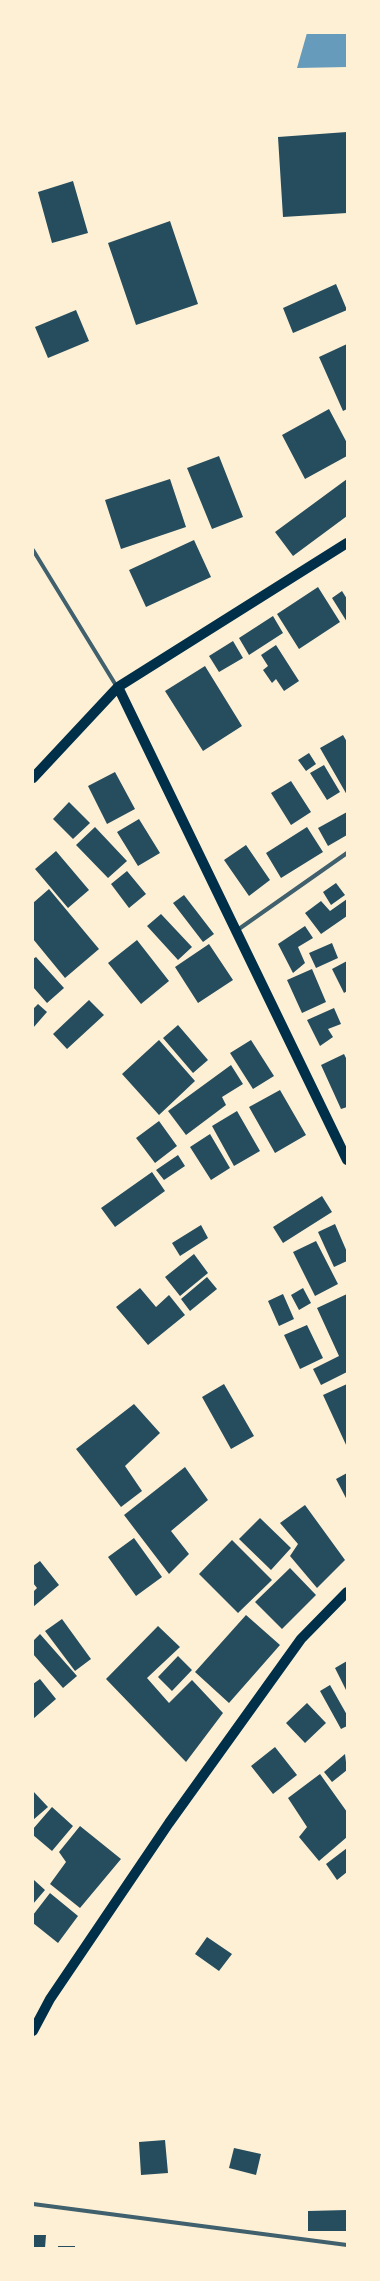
<!DOCTYPE html>
<style>
body{margin:0}
#map{position:relative;width:380px;height:2281px;overflow:hidden;background:#fdf0d5;font-family:"PT Sans",sans-serif}
canvas{display:block}
.frame{position:absolute;inset:0;border:34px solid #fdf0d5;pointer-events:none}
</style>
<div id="map">
<canvas width="380" height="2281"></canvas>
<div class="frame"></div>
</div>
<script>
const ctx = document.querySelector('canvas').getContext('2d');
ctx.lineJoin = 'round';
function fillPath(path, color) {
  ctx.fillStyle = color;
  ctx.fill(path, 'evenodd');
}
function trace(path, color, width, dash) {
  ctx.strokeStyle = color;
  ctx.lineWidth = width;
  ctx.lineCap = dash ? 'butt' : 'round';
  ctx.setLineDash(dash || []);
  ctx.stroke(path);
}
const water = new Path2D(`
 M 307,33 L 347,33 L 347,67 L 297,68 Z`);
const building = new Path2D(`
 M 347,132 L 347,213 L 283,217 L 278,137 Z
 M 73,181 L 88,233 L 52,243 L 38,192 Z
 M 170,221 L 198,304 L 136,325 L 108,243 Z
 M 336,284 L 347,310 L 293,333 L 283,308 Z
 M 76,310 L 89,341 L 48,358 L 35,327 Z
 M 347,344 L 347,409 L 343,411 L 319,357 Z
 M 329,409 L 347,443 L 347,456 L 305,479 L 282,435 Z
 M 219,456 L 243,517 L 212,529 L 187,468 Z
 M 170,479 L 186,527 L 121,549 L 105,500 Z
 M 347,479 L 347,516 L 293,556 L 275,532 Z
 M 194,540 L 211,577 L 146,607 L 129,570 Z
 M 318,587 L 340,622 L 299,649 L 277,614 Z
 M 342,591 L 347,599 L 347,622 L 332,598 Z
 M 273,616 L 283,633 L 249,655 L 239,638 Z
 M 233,641 L 243,658 L 219,672 L 209,656 Z
 M 276,645 L 299,681 L 284,691 L 276,679 L 272,683 L 263,670 L 268,666 L 261,655 Z
 M 205,666 L 242,726 L 203,751 L 165,691 Z
 M 343,735 L 347,742 L 347,795 L 320,748 Z
 M 309,753 L 316,764 L 306,771 L 298,760 Z
 M 324,765 L 340,792 L 327,800 L 310,773 Z
 M 115,772 L 135,809 L 107,824 L 88,786 Z
 M 291,781 L 311,812 L 291,825 L 271,793 Z
 M 69,802 L 90,823 L 73,839 L 53,819 Z
 M 347,812 L 347,835 L 328,846 L 318,828 Z
 M 139,819 L 160,853 L 138,866 L 117,832 Z
 M 95,827 L 127,861 L 108,878 L 76,845 Z
 M 307,827 L 323,852 L 281,878 L 266,853 Z
 M 246,845 L 270,880 L 249,896 L 224,860 Z
 M 56,851 L 89,890 L 68,908 L 35,869 Z
 M 127,871 L 146,894 L 129,908 L 111,884 Z
 M 336,883 L 345,895 L 331,905 L 323,892 Z
 M 49,889 L 99,949 L 65,978 L 33,939 L 33,903 Z
 M 184,895 L 214,934 L 203,942 L 173,903 Z
 M 347,899 L 347,916 L 321,934 L 305,913 L 321,901 L 330,911 Z
 M 161,914 L 192,947 L 178,960 L 147,926 Z
 M 305,926 L 313,938 L 298,947 L 305,963 L 293,973 L 278,944 Z
 M 137,940 L 169,981 L 141,1004 L 108,963 Z
 M 332,943 L 338,958 L 316,968 L 309,953 Z
 M 209,944 L 233,980 L 198,1003 L 175,967 Z
 M 36,957 L 64,988 L 47,1003 L 33,987 L 33,959 Z
 M 347,961 L 347,991 L 344,993 L 332,969 Z
 M 312,969 L 326,1002 L 302,1013 L 287,980 Z
 M 89,1000 L 104,1015 L 67,1049 L 53,1034 Z
 M 38,1004 L 47,1012 L 33,1028 L 33,1009 Z
 M 334,1008 L 341,1024 L 328,1029 L 333,1037 L 320,1046 L 307,1020 Z
 M 178,1025 L 208,1060 L 193,1073 L 163,1038 Z
 M 159,1040 L 195,1081 L 159,1115 L 122,1074 Z
 M 251,1040 L 274,1076 L 253,1089 L 230,1053 Z
 M 344,1054 L 347,1060 L 347,1107 L 341,1109 L 321,1065 Z
 M 231,1065 L 243,1084 L 222,1097 L 226,1105 L 186,1135 L 168,1111 Z
 M 280,1090 L 306,1135 L 275,1153 L 249,1107 Z
 M 237,1111 L 260,1151 L 234,1166 L 212,1126 Z
 M 159,1121 L 177,1146 L 155,1163 L 136,1138 Z
 M 210,1134 L 230,1168 L 211,1180 L 190,1147 Z
 M 178,1155 L 185,1166 L 164,1180 L 156,1170 Z
 M 152,1172 L 165,1191 L 115,1227 L 101,1208 Z
 M 322,1196 L 332,1212 L 283,1243 L 273,1227 Z
 M 335,1224 L 347,1252 L 347,1261 L 334,1267 L 318,1232 Z
 M 201,1225 L 208,1238 L 180,1256 L 172,1243 Z
 M 316,1241 L 338,1284 L 315,1296 L 293,1252 Z
 M 194,1254 L 208,1273 L 180,1296 L 165,1277 Z
 M 207,1277 L 217,1289 L 190,1311 L 181,1299 Z
 M 140,1288 L 156,1307 L 169,1295 L 185,1315 L 148,1345 L 116,1307 Z
 M 303,1288 L 311,1303 L 299,1310 L 291,1295 Z
 M 283,1294 L 294,1319 L 279,1326 L 268,1301 Z
 M 347,1294 L 347,1372 L 321,1385 L 313,1369 L 339,1356 L 317,1308 Z
 M 307,1325 L 323,1358 L 300,1369 L 284,1335 Z
 M 224,1384 L 254,1436 L 231,1449 L 202,1397 Z
 M 347,1384 L 347,1447 L 323,1395 Z
 M 134,1404 L 160,1433 L 125,1466 L 142,1491 L 121,1507 L 76,1449 Z
 M 185,1467 L 208,1500 L 171,1531 L 189,1554 L 169,1574 L 124,1515 Z
 M 347,1473 L 347,1500 L 336,1479 Z
 M 305,1505 L 345,1560 L 317,1588 L 290,1556 L 298,1544 L 280,1523 Z
 M 260,1518 L 291,1548 L 271,1570 L 239,1539 Z
 M 134,1538 L 162,1577 L 136,1596 L 108,1557 Z
 M 232,1540 L 272,1580 L 238,1613 L 199,1574 Z
 M 40,1561 L 59,1585 L 33,1607 L 33,1592 L 37,1588 L 33,1583 L 33,1566 Z
 M 290,1568 L 316,1595 L 282,1629 L 255,1602 Z
 M 246,1615 L 280,1645 L 229,1703 L 195,1672 Z
 M 62,1619 L 91,1659 L 75,1671 L 45,1631 Z
 M 158,1626 L 180,1647 L 147,1678 L 169,1703 L 192,1680 L 223,1713 L 186,1762 L 106,1679 Z
 M 40,1634 L 77,1676 L 63,1688 L 33,1654 L 33,1641 Z
 M 178,1656 L 192,1670 L 172,1691 L 158,1677 Z
 M 347,1661 L 347,1692 L 335,1668 Z
 M 40,1679 L 56,1699 L 33,1719 L 33,1684 Z
 M 330,1685 L 347,1715 L 347,1726 L 341,1729 L 320,1691 Z
 M 307,1703 L 326,1723 L 305,1743 L 286,1723 Z
 M 275,1747 L 297,1775 L 273,1794 L 251,1766 Z
 M 345,1754 L 347,1770 L 332,1782 L 324,1772 Z
 M 320,1774 L 347,1812 L 347,1837 L 319,1861 L 299,1837 L 307,1827 L 288,1798 Z
 M 33,1791 L 48,1807 L 33,1820 Z
 M 52,1807 L 73,1826 L 52,1851 L 33,1835 L 33,1829 Z
 M 80,1826 L 121,1859 L 80,1908 L 50,1884 L 66,1862 L 59,1852 Z
 M 347,1848 L 347,1872 L 337,1880 L 326,1864 Z
 M 34,1880 L 45,1890 L 33,1904 L 33,1881 Z
 M 50,1893 L 78,1916 L 58,1943 L 33,1923 L 33,1915 Z
 M 207,1937 L 232,1954 L 219,1971 L 195,1954 Z
 M 165,2140 L 168,2173 L 141,2175 L 139,2142 Z
 M 234,2148 L 261,2154 L 256,2175 L 229,2168 Z
 M 347,2210 L 347,2231 L 308,2231 L 308,2211 Z
 M 33,2235 L 46,2235 L 45,2248 L 33,2248 Z
 M 58,2246 L 75,2246 L 75,2248 L 58,2248 Z`);
const minor = new Path2D(`
 M 33,550 L 117,687
 M 236,931 L 347,853
 M 33,2204 L 347,2245`);
const primary = new Path2D(`
 M 118,687 L 347,1160
 M 33,778 L 118,687 L 347,543
 M 33,2031 L 50,1999 L 169,1823 L 301,1639 L 347,1592`);
fillPath(water, '#669bbc');
fillPath(building, '#264d5e');
trace(minor, '#3f606c', 4);
trace(primary, '#003049', 10);
</script>
